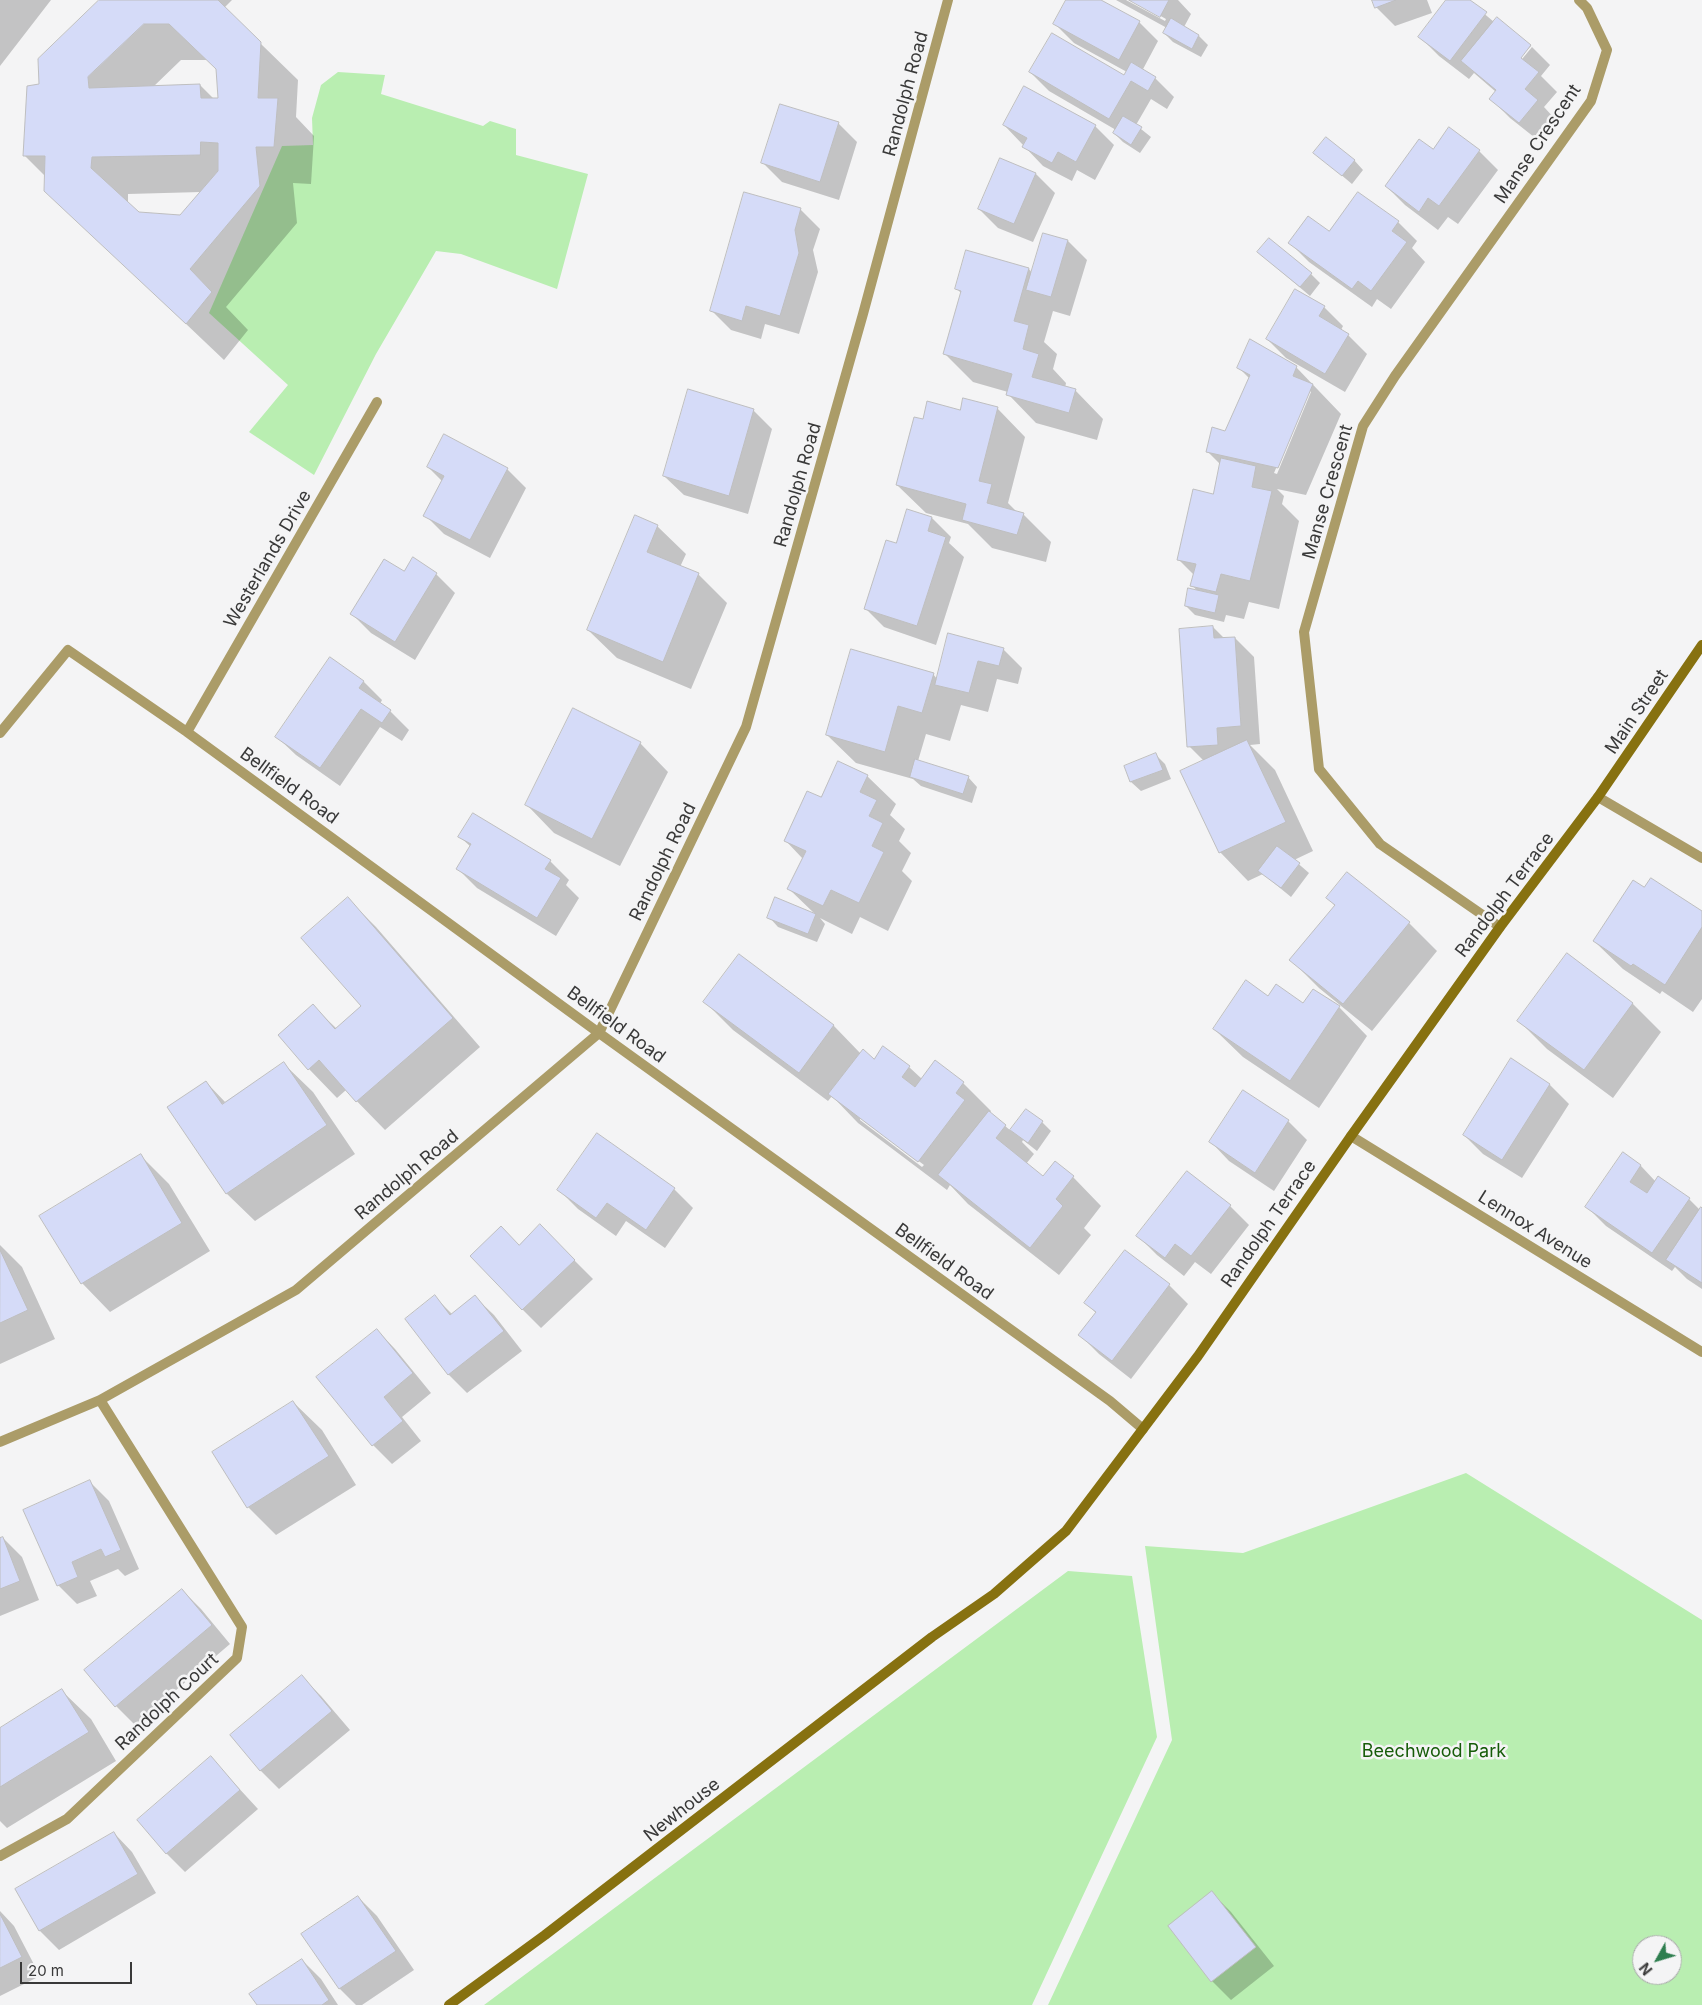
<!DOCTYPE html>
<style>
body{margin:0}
#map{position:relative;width:1702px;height:2005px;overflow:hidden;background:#f4f4f5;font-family:Inter,sans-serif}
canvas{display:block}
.north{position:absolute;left:1632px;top:1935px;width:50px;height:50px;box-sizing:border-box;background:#f4f4f5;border:1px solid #a9a9aa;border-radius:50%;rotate:231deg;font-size:14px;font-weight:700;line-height:20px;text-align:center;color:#393939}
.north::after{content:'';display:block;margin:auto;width:18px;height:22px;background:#2e7e4f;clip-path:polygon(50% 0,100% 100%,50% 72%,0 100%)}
.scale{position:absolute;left:20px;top:1962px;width:112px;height:22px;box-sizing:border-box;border:2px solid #393939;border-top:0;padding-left:6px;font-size:15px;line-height:18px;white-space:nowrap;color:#393939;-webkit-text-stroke:4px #f4f4f5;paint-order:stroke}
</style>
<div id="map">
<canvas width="1702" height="2005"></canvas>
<div class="north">N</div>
<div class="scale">20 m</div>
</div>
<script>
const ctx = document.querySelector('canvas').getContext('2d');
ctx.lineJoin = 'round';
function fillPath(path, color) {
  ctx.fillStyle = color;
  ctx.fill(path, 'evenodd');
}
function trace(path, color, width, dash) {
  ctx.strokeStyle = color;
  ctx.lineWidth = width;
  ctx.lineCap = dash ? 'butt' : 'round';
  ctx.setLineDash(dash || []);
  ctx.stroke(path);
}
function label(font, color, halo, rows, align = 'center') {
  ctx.font = font + ' Inter,sans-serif';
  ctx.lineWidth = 5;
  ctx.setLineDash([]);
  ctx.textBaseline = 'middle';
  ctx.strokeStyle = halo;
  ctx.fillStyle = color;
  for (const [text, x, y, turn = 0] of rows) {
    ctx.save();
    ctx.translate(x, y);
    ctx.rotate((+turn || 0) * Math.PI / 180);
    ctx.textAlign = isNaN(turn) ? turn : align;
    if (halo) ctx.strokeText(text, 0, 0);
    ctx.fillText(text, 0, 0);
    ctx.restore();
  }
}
const green = new Path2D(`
 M 338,72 L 385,75 L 381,94 L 483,126 L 490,121 L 516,129 L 516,155 L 588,174 L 557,289 L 461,254 L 436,251 L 376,354 L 314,475 L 249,432 L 288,385 L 209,313 L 282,146 L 313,145 L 312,118 L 321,85 Z
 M 1466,1473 L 1702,1620 L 1702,2005 L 1048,2005 L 1172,1740 L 1145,1546 L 1243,1553 ZM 1642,1945 L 1672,1945 L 1672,1975 L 1642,1975 Z
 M 1068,1571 L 1132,1576 L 1157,1737 L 1032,2005 L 484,2005 Z`);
const shadow = new Path2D(`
 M 0,0 L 51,0 L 0,66 Z
 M 101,0 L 232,0 L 224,8 L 298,80 L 296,117 L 314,136 L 311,184 L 293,183 L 297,223 L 226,307 L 248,330 L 224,360 L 45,190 L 46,177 L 24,155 L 40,86 ZM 181,60 L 208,60 L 218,70 L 219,99 L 214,99 L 200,85 L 153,87 ZM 201,192 L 180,216 L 139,214 L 128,204 L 128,194 Z
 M 1067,0 L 1099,0 L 1139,22 L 1158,41 L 1142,71 L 1155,78 L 1174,97 L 1167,109 L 1151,99 L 1136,125 L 1151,137 L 1140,153 L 1123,142 L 1114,133 L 1116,130 L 1049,91 L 1030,72 L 1124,77 L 1127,72 L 1074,43 L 1055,24 Z
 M 1116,0 L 1126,0 L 1165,21 L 1166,19 L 1132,0 L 1178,0 L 1191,14 L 1184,27 L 1199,36 L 1208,45 L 1201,57 L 1173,42 L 1164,33 L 1167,28 Z
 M 1374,0 L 1427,0 L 1432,13 L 1395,26 L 1376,7 Z
 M 1448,0 L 1468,0 L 1494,22 L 1497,19 L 1531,46 L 1516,62 L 1518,64 L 1532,47 L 1550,65 L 1541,76 L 1557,92 L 1544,107 L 1556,120 L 1539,141 L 1510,118 L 1491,99 L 1496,92 L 1474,73 L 1469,79 L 1439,56 L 1420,37 Z
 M 838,123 L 857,142 L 839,200 L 782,182 L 763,163 Z
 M 1004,125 L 1095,126 L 1114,145 L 1095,180 L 1077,170 L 1072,181 L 1043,166 Z
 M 1433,150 L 1479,151 L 1498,170 L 1458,224 L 1448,217 L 1438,230 L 1405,205 L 1386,186 Z
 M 1315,153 L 1354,160 L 1363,170 L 1352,184 Z
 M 1036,174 L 1055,193 L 1033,242 L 998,228 L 979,209 Z
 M 745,194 L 801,210 L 820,229 L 813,250 L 818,272 L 799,334 L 765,324 L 761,339 L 731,330 L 712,311 Z
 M 1398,222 L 1417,241 L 1412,248 L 1425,262 L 1391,309 L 1377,299 L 1372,307 L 1309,262 L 1290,243 L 1329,233 Z
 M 1044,234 L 1068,241 L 1087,260 L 1070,316 L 1053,311 L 1044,342 L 1057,354 L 1053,369 L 1066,383 L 1065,388 L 1075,390 L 1103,419 L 1097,440 L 1036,423 L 1008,394 L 1008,392 L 973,382 L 945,354 L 962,294 L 957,289 L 1029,269 L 1032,273 Z
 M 1258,252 L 1311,274 L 1320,283 L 1310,296 Z
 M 1296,290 L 1324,307 L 1343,326 L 1341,330 L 1348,335 L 1367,354 L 1345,392 L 1286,358 L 1267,339 Z
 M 1296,367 L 1341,414 L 1306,495 L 1277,489 L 1284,496 L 1282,504 L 1299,521 L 1279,609 L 1249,602 L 1244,619 L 1226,615 L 1224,622 L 1195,615 L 1186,606 L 1198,592 L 1192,585 L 1194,575 L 1178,559 L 1214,495 L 1221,465 L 1207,451 L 1225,433 L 1250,379 L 1239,368 ZM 1309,390 L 1311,392 L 1277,474 L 1274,473 Z
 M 997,408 L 1025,437 L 1008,503 L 1018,513 L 1023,514 L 1051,542 L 1046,562 L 992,548 L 968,524 L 926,513 L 897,485 L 923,420 L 960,411 Z
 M 753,410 L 772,429 L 748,514 L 684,495 L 664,476 Z
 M 428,467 L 507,469 L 526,488 L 490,558 L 444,534 L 425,515 L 442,481 Z
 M 908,511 L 932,518 L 951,537 L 949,543 L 964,557 L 936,645 L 884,627 L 865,608 L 897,545 Z
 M 657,526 L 686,554 L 680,567 L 698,574 L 727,603 L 691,689 L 617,658 L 588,630 Z
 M 404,573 L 436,574 L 455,593 L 415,660 L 371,633 L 352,614 Z
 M 1213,627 L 1225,639 L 1235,638 L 1254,657 L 1260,744 L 1250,745 L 1275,770 L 1313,851 L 1294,860 L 1309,873 L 1291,897 L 1263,874 L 1248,881 L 1220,852 L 1204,761 L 1189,746 Z
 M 1003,649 L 1022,668 L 1018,684 L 997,679 L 988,712 L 961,705 L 950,741 L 926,734 L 918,761 L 968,777 L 977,787 L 972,803 L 921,786 L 913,779 L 856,763 L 827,735 L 933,674 L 937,679 Z
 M 363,681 L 382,700 L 380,704 L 390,711 L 409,730 L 402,741 L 380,727 L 340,786 L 296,755 L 277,737 Z
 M 640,743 L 668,772 L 620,866 L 554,833 L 526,804 Z
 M 1156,755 L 1165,764 L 1171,779 L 1141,791 L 1131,782 L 1125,767 Z
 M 867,776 L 896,804 L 890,815 L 905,829 L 899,841 L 911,853 L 902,871 L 912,881 L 888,931 L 860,917 L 852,934 L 820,918 L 825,924 L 817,942 L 778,927 L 769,917 L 815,914 L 789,889 L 803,859 L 785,840 L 821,799 Z
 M 460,837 L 550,861 L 569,880 L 566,885 L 579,898 L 556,936 L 477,888 L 458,869 L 471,847 Z
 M 1348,874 L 1409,923 L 1437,951 L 1372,1031 L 1319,988 L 1291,960 L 1335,906 L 1328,898 Z
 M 348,899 L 376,927 L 480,1047 L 385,1130 L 346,1090 L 337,1098 L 309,1069 L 280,1035 L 313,1006 L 337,1029 L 363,1006 Z
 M 1702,912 L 1702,999 L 1693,1012 L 1662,991 L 1660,994 L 1623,969 L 1594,941 Z
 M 1567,955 L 1633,1004 L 1661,1032 L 1613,1098 L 1547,1049 L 1519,1021 Z
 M 739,956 L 834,1026 L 861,1054 L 874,1060 L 909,1067 L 922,1079 L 963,1083 L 991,1111 L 990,1113 L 1011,1131 L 1026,1110 L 1042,1122 L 1051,1131 L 1037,1151 L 1023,1140 L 1022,1142 L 1034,1154 L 1026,1164 L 1044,1178 L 1056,1163 L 1073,1177 L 1101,1206 L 1084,1228 L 1091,1235 L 1059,1275 L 968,1204 L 950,1185 L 947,1190 L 858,1123 L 832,1096 L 828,1101 L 733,1030 L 705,1002 ZM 860,1117 L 924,1165 L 922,1167 L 860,1120 Z
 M 1269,997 L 1304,1005 L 1339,1007 L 1367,1036 L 1319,1108 L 1243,1057 L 1214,1029 Z
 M 1511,1060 L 1550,1085 L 1569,1104 L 1522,1178 L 1483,1154 L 1464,1135 Z
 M 284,1064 L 313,1092 L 355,1154 L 255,1221 L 226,1193 L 206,1082 L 226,1103 Z
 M 1288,1121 L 1307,1140 L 1274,1191 L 1229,1161 L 1211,1142 Z
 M 1623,1154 L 1641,1166 L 1656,1182 L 1689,1199 L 1700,1210 L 1702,1209 L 1702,1289 L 1687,1279 L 1675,1267 L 1672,1271 L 1606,1226 L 1587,1207 Z
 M 141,1156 L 169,1184 L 210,1251 L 110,1312 L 82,1283 Z
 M 674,1189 L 693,1208 L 665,1248 L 626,1221 L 616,1236 L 578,1209 L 559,1190 Z
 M 1230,1206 L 1249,1225 L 1211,1274 L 1195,1262 L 1184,1276 L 1157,1255 L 1138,1236 Z
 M 0,1245 L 22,1267 L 55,1339 L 0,1364 Z
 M 559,1245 L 593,1279 L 541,1328 L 522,1309 L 519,1246 Z
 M 1169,1285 L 1188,1304 L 1131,1379 L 1099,1354 L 1080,1335 L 1096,1313 L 1086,1303 Z
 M 435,1297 L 452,1314 L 475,1297 L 494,1315 L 522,1351 L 467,1393 L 448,1374 Z
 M 377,1330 L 395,1349 L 431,1393 L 402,1417 L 421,1441 L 392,1464 L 373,1445 L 318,1378 Z
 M 293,1402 L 322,1430 L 356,1485 L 276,1535 L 248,1507 Z
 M 90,1482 L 109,1501 L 139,1569 L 125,1576 L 118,1569 L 90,1581 L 97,1596 L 77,1604 L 58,1585 Z
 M 3,1538 L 22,1557 L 39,1600 L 0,1616 L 0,1540 Z
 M 182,1590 L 201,1609 L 230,1644 L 135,1725 L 116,1706 Z
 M 302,1677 L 321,1696 L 350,1730 L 279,1789 L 260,1770 Z
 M 62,1691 L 91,1719 L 116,1761 L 7,1828 L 0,1821 L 0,1729 Z
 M 211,1758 L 258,1809 L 185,1872 L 166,1853 Z
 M 114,1833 L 132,1852 L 156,1893 L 59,1950 L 40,1931 L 16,1890 Z
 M 1212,1893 L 1231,1912 L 1274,1966 L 1231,2000 L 1212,1981 L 1170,1927 Z
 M 358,1897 L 377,1916 L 414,1970 L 362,2005 L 356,2005 L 339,1988 Z
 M 0,1911 L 14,1926 L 40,1976 L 0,1996 Z
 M 302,1960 L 321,1979 L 338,2005 L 258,2005 Z`);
const building = new Path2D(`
 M 99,0 L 218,0 L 261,42 L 258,98 L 278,98 L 274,147 L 256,147 L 260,186 L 190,269 L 212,292 L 186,324 L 44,191 L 45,156 L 23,156 L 27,86 L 39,84 L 38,59 ZM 144,24 L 169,24 L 216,69 L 218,98 L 201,98 L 200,84 L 89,88 L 88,77 ZM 201,142 L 218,143 L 218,171 L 180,215 L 139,212 L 91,168 L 92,157 L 200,155 Z
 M 1066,0 L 1101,0 L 1140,21 L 1119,60 L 1053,24 Z
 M 1129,0 L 1169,0 L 1160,17 Z
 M 1372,0 L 1396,0 L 1375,8 Z
 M 1446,0 L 1470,0 L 1487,12 L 1450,61 L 1418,37 Z
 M 1497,17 L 1531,45 L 1521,58 L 1539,72 L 1525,89 L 1538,100 L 1519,123 L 1489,99 L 1496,90 L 1461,61 Z
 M 1171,18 L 1199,35 L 1192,49 L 1163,33 Z
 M 1052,33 L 1124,75 L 1131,62 L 1156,77 L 1148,91 L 1131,81 L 1109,119 L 1029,72 Z
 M 1024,86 L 1096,125 L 1076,162 L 1058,152 L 1052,163 L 1022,147 L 1027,138 L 1003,125 Z
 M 780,104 L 839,122 L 820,182 L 761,163 Z
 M 1123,116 L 1142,127 L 1131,145 L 1113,133 Z
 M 1449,127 L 1480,150 L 1439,206 L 1428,198 L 1419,212 L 1385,186 L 1419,139 L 1433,149 Z
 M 1326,137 L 1355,160 L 1342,176 L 1313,153 Z
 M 1000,158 L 1036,173 L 1014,224 L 978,209 Z
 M 744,192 L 801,208 L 795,230 L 799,253 L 780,316 L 746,306 L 742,321 L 710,311 Z
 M 1358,192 L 1399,221 L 1392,231 L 1407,242 L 1371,291 L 1358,281 L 1352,289 L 1288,243 L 1308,216 L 1329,231 Z
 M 1043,233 L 1068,240 L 1051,297 L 1026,290 Z
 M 1269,238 L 1312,273 L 1300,287 L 1257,252 Z
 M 966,250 L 1029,268 L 1014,321 L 1029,325 L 1023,349 L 1039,354 L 1032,377 L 1076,389 L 1069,413 L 1006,395 L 1012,374 L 943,354 L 961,291 L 955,289 Z
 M 1295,289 L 1325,306 L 1319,316 L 1349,334 L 1325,374 L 1266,339 Z
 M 1250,339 L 1297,366 L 1293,376 L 1313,384 L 1278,468 L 1206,452 L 1212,427 L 1225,431 L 1250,375 L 1237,368 Z
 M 688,389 L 754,409 L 729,496 L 663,476 Z
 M 963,398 L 998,407 L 979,481 L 992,484 L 987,503 L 1024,513 L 1017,535 L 962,520 L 966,504 L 896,485 L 914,417 L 923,419 L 927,401 L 960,410 Z
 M 444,434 L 508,468 L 470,540 L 423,516 L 444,476 L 427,467 Z
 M 1221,458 L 1256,466 L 1252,487 L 1272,491 L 1250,581 L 1221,574 L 1216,592 L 1190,586 L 1196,564 L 1177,560 L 1193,489 L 1213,494 Z
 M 907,509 L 932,517 L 928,531 L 946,537 L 917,626 L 864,609 L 886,540 L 896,543 Z
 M 635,515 L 658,525 L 647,552 L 699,573 L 663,662 L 587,630 Z
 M 413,557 L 437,573 L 395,642 L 350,614 L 384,559 L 404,571 Z
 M 1188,588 L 1219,595 L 1215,613 L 1185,606 Z
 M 1213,626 L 1214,638 L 1235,637 L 1241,726 L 1217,728 L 1218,745 L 1187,747 L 1179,629 Z
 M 948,633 L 1004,648 L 999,666 L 978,661 L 969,693 L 935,685 Z
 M 851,649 L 934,673 L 922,713 L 898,706 L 885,752 L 826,735 Z
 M 330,657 L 364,681 L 359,688 L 391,710 L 382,723 L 361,709 L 320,768 L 275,737 Z
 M 573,708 L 641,742 L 592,839 L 525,805 Z
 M 1247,740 L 1286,822 L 1219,853 L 1180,771 Z
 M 1156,753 L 1163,770 L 1130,782 L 1124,766 Z
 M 915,759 L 969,776 L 963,794 L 910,777 Z
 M 838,761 L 868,775 L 860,792 L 877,800 L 869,816 L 883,823 L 872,846 L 884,852 L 859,903 L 831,890 L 823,906 L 787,889 L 806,851 L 784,841 L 807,791 L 821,797 Z
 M 473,813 L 551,860 L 545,869 L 561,878 L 537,918 L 456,869 L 471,844 L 458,837 Z
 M 1277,846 L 1300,863 L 1281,888 L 1258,871 Z
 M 1347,872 L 1410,922 L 1343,1004 L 1289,960 L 1335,905 L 1326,898 Z
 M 1651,878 L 1702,911 L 1702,927 L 1665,985 L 1633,964 L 1631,966 L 1593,941 L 1633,880 L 1644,887 Z
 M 348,897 L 453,1018 L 356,1102 L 319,1060 L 308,1070 L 278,1035 L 313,1004 L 335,1029 L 361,1006 L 301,938 Z
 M 775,897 L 816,914 L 808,934 L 767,918 Z
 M 1567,953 L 1633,1003 L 1584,1070 L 1517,1021 Z
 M 739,954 L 834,1025 L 799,1073 L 703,1002 Z
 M 1246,980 L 1268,996 L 1276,984 L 1303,1003 L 1313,989 L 1340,1006 L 1290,1081 L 1213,1029 Z
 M 883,1046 L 910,1066 L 902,1077 L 915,1087 L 935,1060 L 964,1082 L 956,1093 L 965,1100 L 918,1162 L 828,1094 L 863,1049 L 874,1059 Z
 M 1511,1058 L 1550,1084 L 1502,1160 L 1463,1135 Z
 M 284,1062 L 327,1125 L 226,1194 L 167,1107 L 206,1081 L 222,1104 Z
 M 1243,1090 L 1289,1120 L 1255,1173 L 1209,1142 Z
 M 1026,1109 L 1043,1121 L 1028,1143 L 1010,1130 Z
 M 989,1111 L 1006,1125 L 996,1138 L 1043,1176 L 1055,1161 L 1074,1176 L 1056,1199 L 1063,1206 L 1030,1248 L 938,1175 Z
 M 597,1133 L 675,1188 L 646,1230 L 607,1203 L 596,1218 L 557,1190 Z
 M 1623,1152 L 1641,1165 L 1630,1182 L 1647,1193 L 1658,1176 L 1690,1198 L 1652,1253 L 1585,1207 Z
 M 141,1154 L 182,1223 L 81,1284 L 39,1216 Z
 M 1187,1171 L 1231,1205 L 1191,1256 L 1175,1244 L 1165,1258 L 1136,1236 Z
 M 1701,1207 L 1702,1208 L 1702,1283 L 1666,1260 Z
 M 540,1224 L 575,1260 L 522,1310 L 470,1256 L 501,1226 L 519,1245 Z
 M 0,1250 L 28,1310 L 0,1323 Z
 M 1125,1250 L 1170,1284 L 1112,1361 L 1078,1335 L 1096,1312 L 1084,1303 Z
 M 435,1295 L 450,1315 L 475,1295 L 504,1331 L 448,1375 L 405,1319 Z
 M 377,1329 L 413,1373 L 384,1397 L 403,1421 L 372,1446 L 316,1377 Z
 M 293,1401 L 329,1456 L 247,1508 L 212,1452 Z
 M 90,1480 L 121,1550 L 105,1557 L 101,1549 L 72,1562 L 78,1577 L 57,1586 L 23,1510 Z
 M 3,1537 L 20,1581 L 0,1589 L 0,1538 Z
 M 182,1589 L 212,1625 L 115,1707 L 84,1670 Z
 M 302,1675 L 332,1711 L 260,1771 L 230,1735 Z
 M 62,1689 L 89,1732 L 0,1787 L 0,1728 Z
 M 211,1756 L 240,1790 L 166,1854 L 137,1820 Z
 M 114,1832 L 138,1874 L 39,1931 L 15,1889 Z
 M 1212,1891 L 1256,1947 L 1211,1982 L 1168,1926 Z
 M 358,1896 L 396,1951 L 339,1989 L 301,1934 Z
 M 0,1914 L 22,1957 L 0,1968 Z
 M 302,1959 L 329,2000 L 322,2005 L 257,2005 L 249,1994 Z`);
const minor = new Path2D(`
 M 187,732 L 377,402
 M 0,733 L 68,650 L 187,732 L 599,1033 L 1110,1401 L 1143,1429
 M 1598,797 L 1702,858
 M 1500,927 L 1380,844 L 1319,769 L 1304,632 L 1363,426 L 1395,376 L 1591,101 L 1607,50 L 1587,8 L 1579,0
 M 1351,1136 L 1702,1352
 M 0,1442 L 100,1400 L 296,1290 L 599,1033 L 746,727 L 863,314 L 948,0
 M 0,1856 L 67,1819 L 237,1658 L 242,1627 L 100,1400`);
const secondary = new Path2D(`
 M 449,2005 L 545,1935 L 932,1637 L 994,1594 L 1066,1531 L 1198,1356 L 1351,1136 L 1500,927 L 1598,797 L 1702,645`);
const streetNames = [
 ["Randolph Road",906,94,-75],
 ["Manse Crescent",1538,144,-56],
 ["Randolph Road",798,485,-74],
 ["Manse Crescent",1328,492,-74],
 ["Westerlands Drive",268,559,-60],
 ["Main Street",1637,712,-56],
 ["Bellfield Road",289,786,36],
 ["Randolph Road",663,862,-64],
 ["Randolph Terrace",1505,895,-53],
 ["Bellfield Road",616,1025,36],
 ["Randolph Road",407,1175,-40],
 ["Randolph Terrace",1269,1224,-55],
 ["Lennox Avenue",1535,1230,32],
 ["Bellfield Road",944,1262,36],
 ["Randolph Court",167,1702,-43],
 ["Newhouse",682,1810,-38]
];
const parkNames = [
 ["Beechwood Park",1434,1752]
];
fillPath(green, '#b9eeb1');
fillPath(shadow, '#0003');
fillPath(building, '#d5dbf8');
trace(building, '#bebebf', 1);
trace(minor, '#ab9c68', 10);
trace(secondary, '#877110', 10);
label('18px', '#393939', '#f4f4f5', streetNames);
label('18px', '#165c09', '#f4f4f5', parkNames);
</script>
